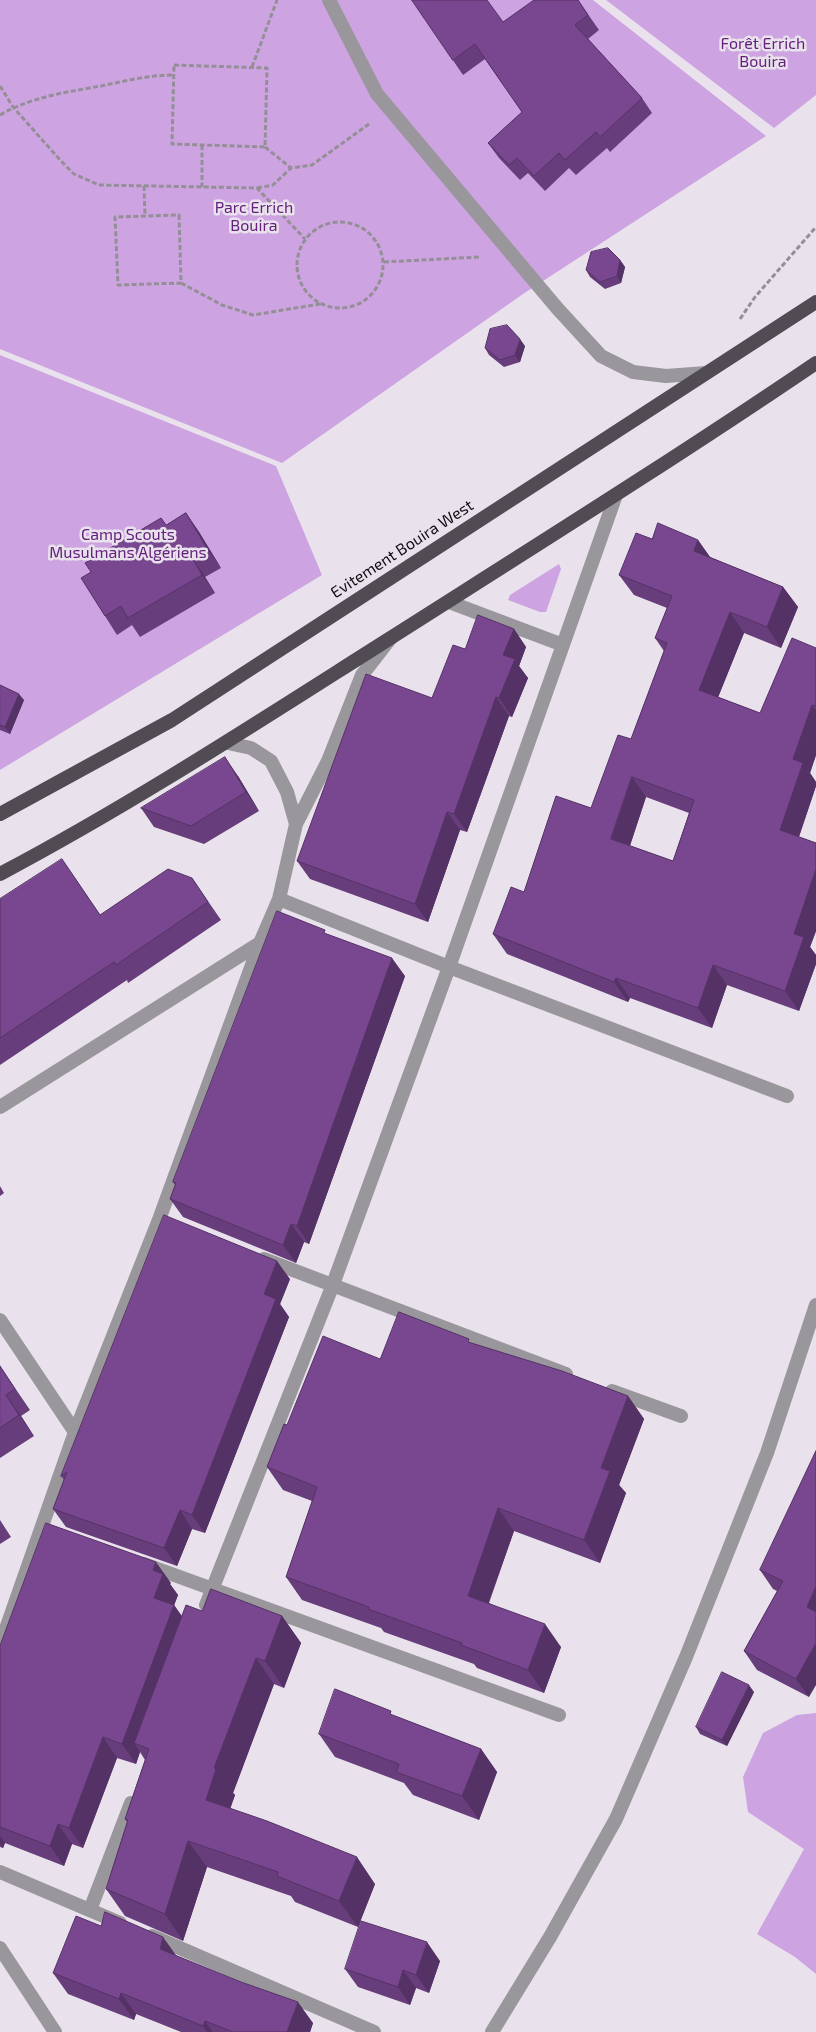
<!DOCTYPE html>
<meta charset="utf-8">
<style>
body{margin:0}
canvas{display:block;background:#e9e2ec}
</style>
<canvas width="816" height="2032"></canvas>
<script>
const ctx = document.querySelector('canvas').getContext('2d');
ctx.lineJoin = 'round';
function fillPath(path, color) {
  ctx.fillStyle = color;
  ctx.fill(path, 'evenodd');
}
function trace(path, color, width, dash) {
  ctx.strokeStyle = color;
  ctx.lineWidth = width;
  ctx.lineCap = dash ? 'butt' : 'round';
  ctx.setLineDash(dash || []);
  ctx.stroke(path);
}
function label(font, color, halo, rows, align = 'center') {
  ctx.font = font + ' "Exo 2",sans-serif';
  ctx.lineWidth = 5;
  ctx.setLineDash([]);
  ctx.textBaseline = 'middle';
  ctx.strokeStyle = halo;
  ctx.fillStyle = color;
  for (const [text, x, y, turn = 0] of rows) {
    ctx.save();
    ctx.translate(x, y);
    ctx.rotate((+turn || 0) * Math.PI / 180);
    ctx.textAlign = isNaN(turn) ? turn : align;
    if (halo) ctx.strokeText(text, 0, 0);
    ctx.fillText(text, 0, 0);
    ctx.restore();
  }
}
const green = new Path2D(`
 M 0,0 L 593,0 L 766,136 L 523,294 L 282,463 L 0,349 Z
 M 606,0 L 816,0 L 816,95 L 774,128 Z
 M 0,355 L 276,466 L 322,575 L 0,770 Z
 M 559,564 L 561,569 L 546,612 L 540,612 L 508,600 L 510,595 Z
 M 816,1713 L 816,1974 L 795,1957 L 757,1934 L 804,1849 L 748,1812 L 743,1777 L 763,1733 L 797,1715 Z`);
const path = new Path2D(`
 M 174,65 L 267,68 L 265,147 L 172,144 Z
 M 252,67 L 277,0
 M 0,86 L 13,107 L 61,161 L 74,174 L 99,185 L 257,188 L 305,239
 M 0,115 C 31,97 67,92 101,86 C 125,81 149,75 174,75
 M 202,145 L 202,187
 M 265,147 L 291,168 L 312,165 L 369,124
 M 144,186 L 145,216
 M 257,188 L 273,185 L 291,168
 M 179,215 L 181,283 L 118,285 L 115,217 Z
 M297 265a43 43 0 1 1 86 0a43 43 0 1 1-86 0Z
 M 384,262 L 480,257
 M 181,283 L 222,305 L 253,315 L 320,304
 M 740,319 L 755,297 L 816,227`);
const service = new Path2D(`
 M 329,0 L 377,94 L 557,308 L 601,356 L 633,372 L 666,376 L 706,373`);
const minor = new Path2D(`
 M 449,602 L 563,645
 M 228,743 L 251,748 L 271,761 L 287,792 L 296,824 L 279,899
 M 296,824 L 328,761 L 362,675 L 390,639
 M 0,1107 L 260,943
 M 264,1259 L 566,1374
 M 0,1320 L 75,1432
 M 612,1391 L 681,1416
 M 144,1564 L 559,1715
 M 206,1605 L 332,1287 L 449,967 L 616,495
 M 0,1646 L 75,1432 L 160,1217 L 260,943 L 279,899 L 449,967 L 787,1096
 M 0,1872 L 120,1923
 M 90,1910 L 131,1803
 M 152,1936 L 374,2032
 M 0,1948 L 55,2032
 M 492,2032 L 550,1937 L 616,1819 L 686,1657 L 767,1453 L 816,1305`);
const trunk = new Path2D(`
 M 0,814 L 172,720 L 816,302
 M 0,874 C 134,803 261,720 389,639 C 532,548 676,458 816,363`);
const wall = new Path2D(`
 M 412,0 L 503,22 L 578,0 L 599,30 L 588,39 L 642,98 L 652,113 L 610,152 L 607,148 L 576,175 L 569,168 L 545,191 L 528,173 L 520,180 L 499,158 L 488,143 L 522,112 L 485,59 L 463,75 Z
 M 620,260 L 625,267 L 621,283 L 605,289 L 590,277 L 586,270 Z
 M 525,346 L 520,362 L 504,367 L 489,355 L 485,348 Z
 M 186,513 L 199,532 L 221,568 L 205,577 L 215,593 L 140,637 L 132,625 L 117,635 L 105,616 L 91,572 L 161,518 L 166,525 Z
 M 652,539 L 698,540 L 710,557 L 783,587 L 798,607 L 781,648 L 744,633 L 718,697 L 760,713 L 816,648 L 816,755 L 810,773 L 816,782 L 816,786 L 799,837 L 816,843 L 816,931 L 810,947 L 816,955 L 816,964 L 799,1011 L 727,985 L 712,1028 L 630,998 L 628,1002 L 507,954 L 493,934 L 524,892 L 591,808 L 631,739 L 664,651 L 655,638 L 667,608 L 634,595 L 619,575 ZM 646,797 L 689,813 L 673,861 L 630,846 Z
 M 514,629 L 526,647 L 519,666 L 528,678 L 512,717 L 509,716 L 467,832 L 460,830 L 428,922 L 310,879 L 297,861 L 432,698 L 465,649 Z
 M 0,685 L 24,700 L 10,734 L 0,730 Z
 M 238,776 L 259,811 L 204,844 L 154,827 L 141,808 Z
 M 75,878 L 100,915 L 192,878 L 221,920 L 128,983 L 127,980 L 0,1065 L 0,899 Z
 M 329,935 L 405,976 L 309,1244 L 304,1242 L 296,1263 L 183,1217 L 170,1199 L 175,1185 L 173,1182 Z
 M 0,1186 L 4,1193 L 0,1196 Z
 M 290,1279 L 280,1304 L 289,1317 L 205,1533 L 192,1529 L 177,1566 L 66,1527 L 53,1509 L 64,1480 L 61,1476 Z
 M 472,1343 L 628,1396 L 644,1419 L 619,1485 L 626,1493 L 600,1563 L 514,1531 L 489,1603 L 561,1647 L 544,1693 L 477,1668 L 474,1664 L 384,1632 L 381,1628 L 302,1600 L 286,1577 L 312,1501 L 283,1490 L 267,1467 L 287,1425 L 380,1359 Z
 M 0,1366 L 30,1410 L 21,1416 L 34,1436 L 0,1458 Z
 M 816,1451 L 809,1697 L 757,1670 L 744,1651 L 777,1591 L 773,1589 L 760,1570 Z
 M 0,1520 L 11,1537 L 0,1544 Z
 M 171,1583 L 170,1584 L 178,1595 L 174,1605 L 182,1616 L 202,1611 L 282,1616 L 301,1643 L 284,1688 L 274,1684 L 233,1793 L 235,1795 L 230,1808 L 375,1884 L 358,1927 L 295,1902 L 291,1896 L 207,1867 L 183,1941 L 125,1916 L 106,1889 L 127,1822 L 125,1819 L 145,1760 L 140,1752 L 136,1764 L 117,1758 L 83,1848 L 72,1844 L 64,1866 L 5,1843 L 3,1848 L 0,1847 L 0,1646 Z
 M 754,1692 L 727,1746 L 700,1734 L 696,1727 Z
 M 395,1716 L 481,1749 L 497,1772 L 479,1820 L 413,1795 L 404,1783 L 335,1757 L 319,1734 Z
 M 177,1956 L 313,2023 L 310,2032 L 181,2032 L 136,2014 L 134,2020 L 68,1994 L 53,1973 Z
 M 440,1961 L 429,1993 L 416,1988 L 410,2005 L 358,1987 L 345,1969 Z`);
const shadedWall = new Path2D(`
 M 620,260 L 625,267 L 621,283 L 617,276 Z
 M 520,339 L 525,346 L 520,362 L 515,355 Z
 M 186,513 L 199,532 L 221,568 L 208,550 Z
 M 698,540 L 712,560 L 694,551 Z
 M 193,559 L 205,577 L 215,593 L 202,575 Z
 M 783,587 L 798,607 L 781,648 L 767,627 Z
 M 730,612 L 744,633 L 713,710 L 699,690 Z
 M 514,629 L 526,647 L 519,666 L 528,678 L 512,717 L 499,698 L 503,655 Z
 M 19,694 L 24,700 L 10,734 L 5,727 Z
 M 496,697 L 509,716 L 467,832 L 454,814 Z
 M 812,705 L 816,710 L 816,755 L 810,773 L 816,782 L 816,786 L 794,851 L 780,830 L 793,759 Z
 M 225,757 L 238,776 L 259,811 L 246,792 Z
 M 632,777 L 646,797 L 625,860 L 611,839 Z
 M 447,812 L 460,830 L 428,922 L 415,904 Z
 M 816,869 L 816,931 L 810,947 L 816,955 L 816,964 L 799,1011 L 785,991 L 794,934 Z
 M 392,958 L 405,976 L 309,1244 L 297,1226 Z
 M 713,965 L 727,985 L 712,1028 L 698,1008 Z
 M 616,978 L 630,998 L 628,1002 L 614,982 Z
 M 291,1224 L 304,1242 L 296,1263 L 283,1245 Z
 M 277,1261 L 290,1279 L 280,1304 L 289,1317 L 205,1533 L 192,1515 L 264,1294 Z
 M 6,1395 L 21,1416 L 34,1436 L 19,1415 Z
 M 628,1396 L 644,1419 L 619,1485 L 626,1493 L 600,1563 L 584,1540 L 601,1468 Z
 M 498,1508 L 514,1531 L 483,1618 L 468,1596 Z
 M 180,1510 L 192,1529 L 177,1566 L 164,1548 Z
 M 156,1562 L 171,1583 L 170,1584 L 178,1595 L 169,1619 L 154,1598 L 153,1570 Z
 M 816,1586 L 816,1620 L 807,1607 Z
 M 174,1605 L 188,1626 L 134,1743 L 140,1752 L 136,1764 L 122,1744 Z
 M 282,1616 L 301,1643 L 284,1688 L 265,1661 Z
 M 545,1624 L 561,1647 L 544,1693 L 528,1670 Z
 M 816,1643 L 816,1685 L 809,1697 L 796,1679 Z
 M 256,1658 L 274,1684 L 233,1793 L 235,1795 L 224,1827 L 206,1800 L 214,1768 Z
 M 749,1685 L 754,1692 L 727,1746 L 722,1740 Z
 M 103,1737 L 117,1758 L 83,1848 L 69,1828 Z
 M 481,1749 L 497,1772 L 479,1820 L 462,1796 Z
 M 58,1824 L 72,1844 L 64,1866 L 50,1846 Z
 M 0,1836 L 5,1843 L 3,1848 L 0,1844 Z
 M 188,1841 L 207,1867 L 183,1941 L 165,1914 Z
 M 357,1857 L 375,1884 L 358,1927 L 339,1901 Z
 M 163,1937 L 178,1958 L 160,1949 Z
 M 427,1942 L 440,1961 L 429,1993 L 416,1975 Z
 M 403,1970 L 416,1988 L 410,2005 L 398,1987 Z
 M 121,1993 L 136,2014 L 134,2020 L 119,1999 Z
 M 298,2002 L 313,2023 L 310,2032 L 287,2032 Z
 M 205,2021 L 213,2032 L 207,2032 L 203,2026 Z`);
const building = new Path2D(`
 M 412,0 L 487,0 L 503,22 L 534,0 L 578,0 L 588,15 L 575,25 L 642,98 L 600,137 L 596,132 L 565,160 L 559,153 L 534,176 L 517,158 L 509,165 L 488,143 L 522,112 L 475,44 L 453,60 Z
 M 608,248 L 620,260 L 617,276 L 600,282 L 586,270 L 591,252 Z
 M 507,325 L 520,339 L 515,355 L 500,360 L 485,348 L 490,329 Z
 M 186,513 L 208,550 L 193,559 L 202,575 L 128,618 L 121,606 L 105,616 L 81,578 L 91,572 L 85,563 L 161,518 L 166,525 Z
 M 658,523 L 698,540 L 694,551 L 783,587 L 767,627 L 730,612 L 699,690 L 760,713 L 792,638 L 816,648 L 816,706 L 812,705 L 793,759 L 803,763 L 780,830 L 816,843 L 816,869 L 794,934 L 804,937 L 785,991 L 713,965 L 698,1008 L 616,978 L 614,982 L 493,934 L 511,887 L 524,892 L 556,796 L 591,808 L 618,735 L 631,739 L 667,643 L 655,638 L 672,596 L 619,575 L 636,533 L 652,539 ZM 632,777 L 694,800 L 673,861 L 611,839 Z
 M 478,615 L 514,629 L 503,655 L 515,659 L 499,698 L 496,697 L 454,814 L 447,812 L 415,904 L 297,861 L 366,674 L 432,698 L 453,645 L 465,649 Z
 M 0,685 L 19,694 L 5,727 L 0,725 Z
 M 225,757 L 246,792 L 191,826 L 141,808 Z
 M 62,859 L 100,915 L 168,869 L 192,878 L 208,902 L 116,965 L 114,962 L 0,1038 L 0,899 Z
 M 277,911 L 325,930 L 324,933 L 392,958 L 297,1226 L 291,1224 L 283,1245 L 170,1199 L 176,1183 L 173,1182 Z
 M 164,1215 L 277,1261 L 264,1294 L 276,1299 L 192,1515 L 180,1510 L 164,1548 L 53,1509 L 67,1472 L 61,1476 Z
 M 399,1312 L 469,1339 L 468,1342 L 562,1371 L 628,1396 L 601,1468 L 610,1471 L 584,1540 L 498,1508 L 468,1596 L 545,1624 L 528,1670 L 461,1645 L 462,1643 L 368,1609 L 369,1607 L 286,1577 L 317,1487 L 267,1467 L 284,1424 L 287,1425 L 323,1336 L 380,1359 Z
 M 0,1366 L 15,1389 L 6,1395 L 19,1415 L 0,1428 Z
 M 816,1451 L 816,1586 L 807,1607 L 816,1612 L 816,1643 L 796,1679 L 744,1651 L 783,1581 L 760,1570 Z
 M 46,1523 L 156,1562 L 153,1570 L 163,1574 L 154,1598 L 174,1605 L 122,1744 L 103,1737 L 69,1828 L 58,1824 L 50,1846 L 0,1827 L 0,1646 Z
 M 211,1589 L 282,1616 L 265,1661 L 256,1658 L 214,1768 L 216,1769 L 206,1800 L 267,1821 L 357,1857 L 339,1901 L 277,1876 L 278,1872 L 188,1841 L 165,1914 L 106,1889 L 128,1820 L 125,1819 L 149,1749 L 134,1743 L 186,1605 L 202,1611 Z
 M 722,1672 L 749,1685 L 722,1740 L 696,1727 Z
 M 335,1689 L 391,1711 L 390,1714 L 481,1749 L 462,1796 L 396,1772 L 399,1764 L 319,1734 Z
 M 105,1912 L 163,1937 L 160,1949 L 241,1982 L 298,2002 L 287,2032 L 233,2032 L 205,2021 L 203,2026 L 121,1993 L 119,1999 L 53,1973 L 76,1916 L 101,1926 Z
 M 361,1921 L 427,1942 L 416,1975 L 403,1970 L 398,1987 L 345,1969 Z`);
const parkNames = [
 ["Forêt Errich",763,44],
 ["Bouira",763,62],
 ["Parc Errich",254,208],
 ["Bouira",254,226],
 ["Camp Scouts",128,535],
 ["Musulmans Algériens",128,553]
];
const streetNames = [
 ["Evitement Bouira West",402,549,-33]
];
fillPath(green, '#cda4e1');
trace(path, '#948f96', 3, [5, 2.5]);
trace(service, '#99979b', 14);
trace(minor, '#99979b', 14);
trace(trunk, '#514c54', 14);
fillPath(wall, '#683d7c');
fillPath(shadedWall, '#553265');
fillPath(building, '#794790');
trace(building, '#553265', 1);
label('16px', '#63207d', '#e9e2ec', parkNames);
label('16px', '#100e11', '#e9e2ec', streetNames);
</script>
